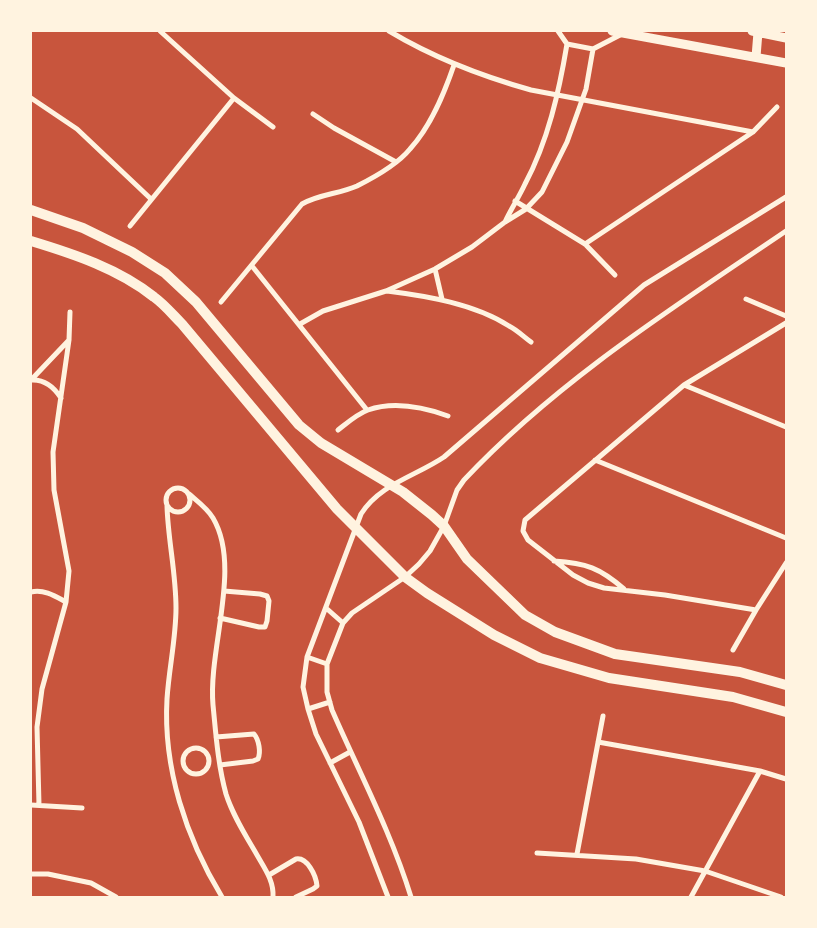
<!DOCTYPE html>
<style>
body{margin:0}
#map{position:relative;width:817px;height:928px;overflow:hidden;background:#c8553d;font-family:Poppins,sans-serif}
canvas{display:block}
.frame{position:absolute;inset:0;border:32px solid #fff3e0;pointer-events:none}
</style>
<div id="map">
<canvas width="817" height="928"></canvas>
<div class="frame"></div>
</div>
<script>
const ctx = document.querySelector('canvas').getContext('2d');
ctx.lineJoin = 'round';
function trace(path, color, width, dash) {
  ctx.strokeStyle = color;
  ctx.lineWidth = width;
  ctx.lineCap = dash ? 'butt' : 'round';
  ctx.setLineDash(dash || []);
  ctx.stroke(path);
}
const minor = new Path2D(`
 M 160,31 L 234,98 L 273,127
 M 389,31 C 434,58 481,76 531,90 L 753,132
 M 567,44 L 593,49
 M 31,98 L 77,129 L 151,199
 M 313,114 L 334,128 L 396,162
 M 515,201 L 585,244 L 615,275
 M 505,222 C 511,209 519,197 525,184 C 548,141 559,92 567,44 L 558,31
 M 130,226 L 234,98
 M 585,244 L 753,132 L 777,107
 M 252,266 L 367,410
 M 435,269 L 442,299
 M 387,291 C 427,296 475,304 509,326 C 517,330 524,337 531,342
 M 746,299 L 786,316
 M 221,302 L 302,204 C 319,194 339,194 357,186 C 375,177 397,165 410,149 C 431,126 444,94 454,65
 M 300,324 L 323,311 L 386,291 L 435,269 L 472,247 L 505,222 L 526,209 L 542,192 L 567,142 L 586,89 L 593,49 L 622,34
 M 31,380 L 69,340
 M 31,380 C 45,379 54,387 61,398
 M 684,385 L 786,427
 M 338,430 C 347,423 357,414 368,410 C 394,401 423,407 448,416
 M 595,460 L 786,538
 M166 500a12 12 0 1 1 24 0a12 12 0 1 1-24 0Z
 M 189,494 C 197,501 207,508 213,518 C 242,567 208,648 213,705 C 216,735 218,765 226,794 C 233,816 246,836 257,855 C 265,869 274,881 273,897
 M 167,506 C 168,540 176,573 176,608 C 176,638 169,668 167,699 C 163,768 186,838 222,897
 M 554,561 C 586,563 600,568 624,589
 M 31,592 C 44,589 55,596 66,602
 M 326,608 L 343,623
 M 756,610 L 665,595 L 604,588 L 588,583 L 573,575 L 528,540 L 523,531 L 525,520 L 684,385 L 786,323
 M 220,618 L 259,627 L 265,627 L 267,621 L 269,601 L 267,596 L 260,594 L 224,591
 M 733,650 L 756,610 L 786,563
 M 307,657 L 327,664
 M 308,709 L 330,702
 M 216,737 L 254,734 C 259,740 261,752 258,759 L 253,761 L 220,765
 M 598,742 L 760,771 L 786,779
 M183 761a13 13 0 1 1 26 0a13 13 0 1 1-26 0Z
 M 330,763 L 350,752
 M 31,805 L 82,808
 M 39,805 L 37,727 L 42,689 L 66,602 L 69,571 L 54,490 L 53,452 L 69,340 L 70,312
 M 537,853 L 636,859 L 705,871 L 781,897
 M 577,854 L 603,716
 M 31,874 L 48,874 L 91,883 L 116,897
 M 269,875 L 296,859 C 307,857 316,875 317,886 L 313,889 L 296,897
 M 388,897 L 359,822 L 316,734 L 308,709 L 303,687 L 307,657 L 361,514 C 380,484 416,476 444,457 L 644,285 L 786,197
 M 411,897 C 391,832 359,772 332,710 L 327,692 L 327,664 L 343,623 L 352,613 L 405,577 L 419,564 L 430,551 L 444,526 L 457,490 L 464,480 C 557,381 674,307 786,231
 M 691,897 L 760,771`);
const tertiary = new Path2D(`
 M 612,31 L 786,63
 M 752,31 L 786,38
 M 756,57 L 758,32`);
const secondary = new Path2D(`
 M 31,210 L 83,228 L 132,252 L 165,273 L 196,302 L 299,425 L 321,443 L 403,492 L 432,515 L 444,526 L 467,559 L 525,615 L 555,632 L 615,654 L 740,672 L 786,685
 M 31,241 C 74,254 119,269 154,297 C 164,304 173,315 182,324 L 337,509 L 405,577 L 427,593 L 494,635 L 540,658 L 609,678 L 733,697 L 786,712`);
trace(minor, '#fff3e0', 5);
trace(tertiary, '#fff3e0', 9);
trace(secondary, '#fff3e0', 10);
</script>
